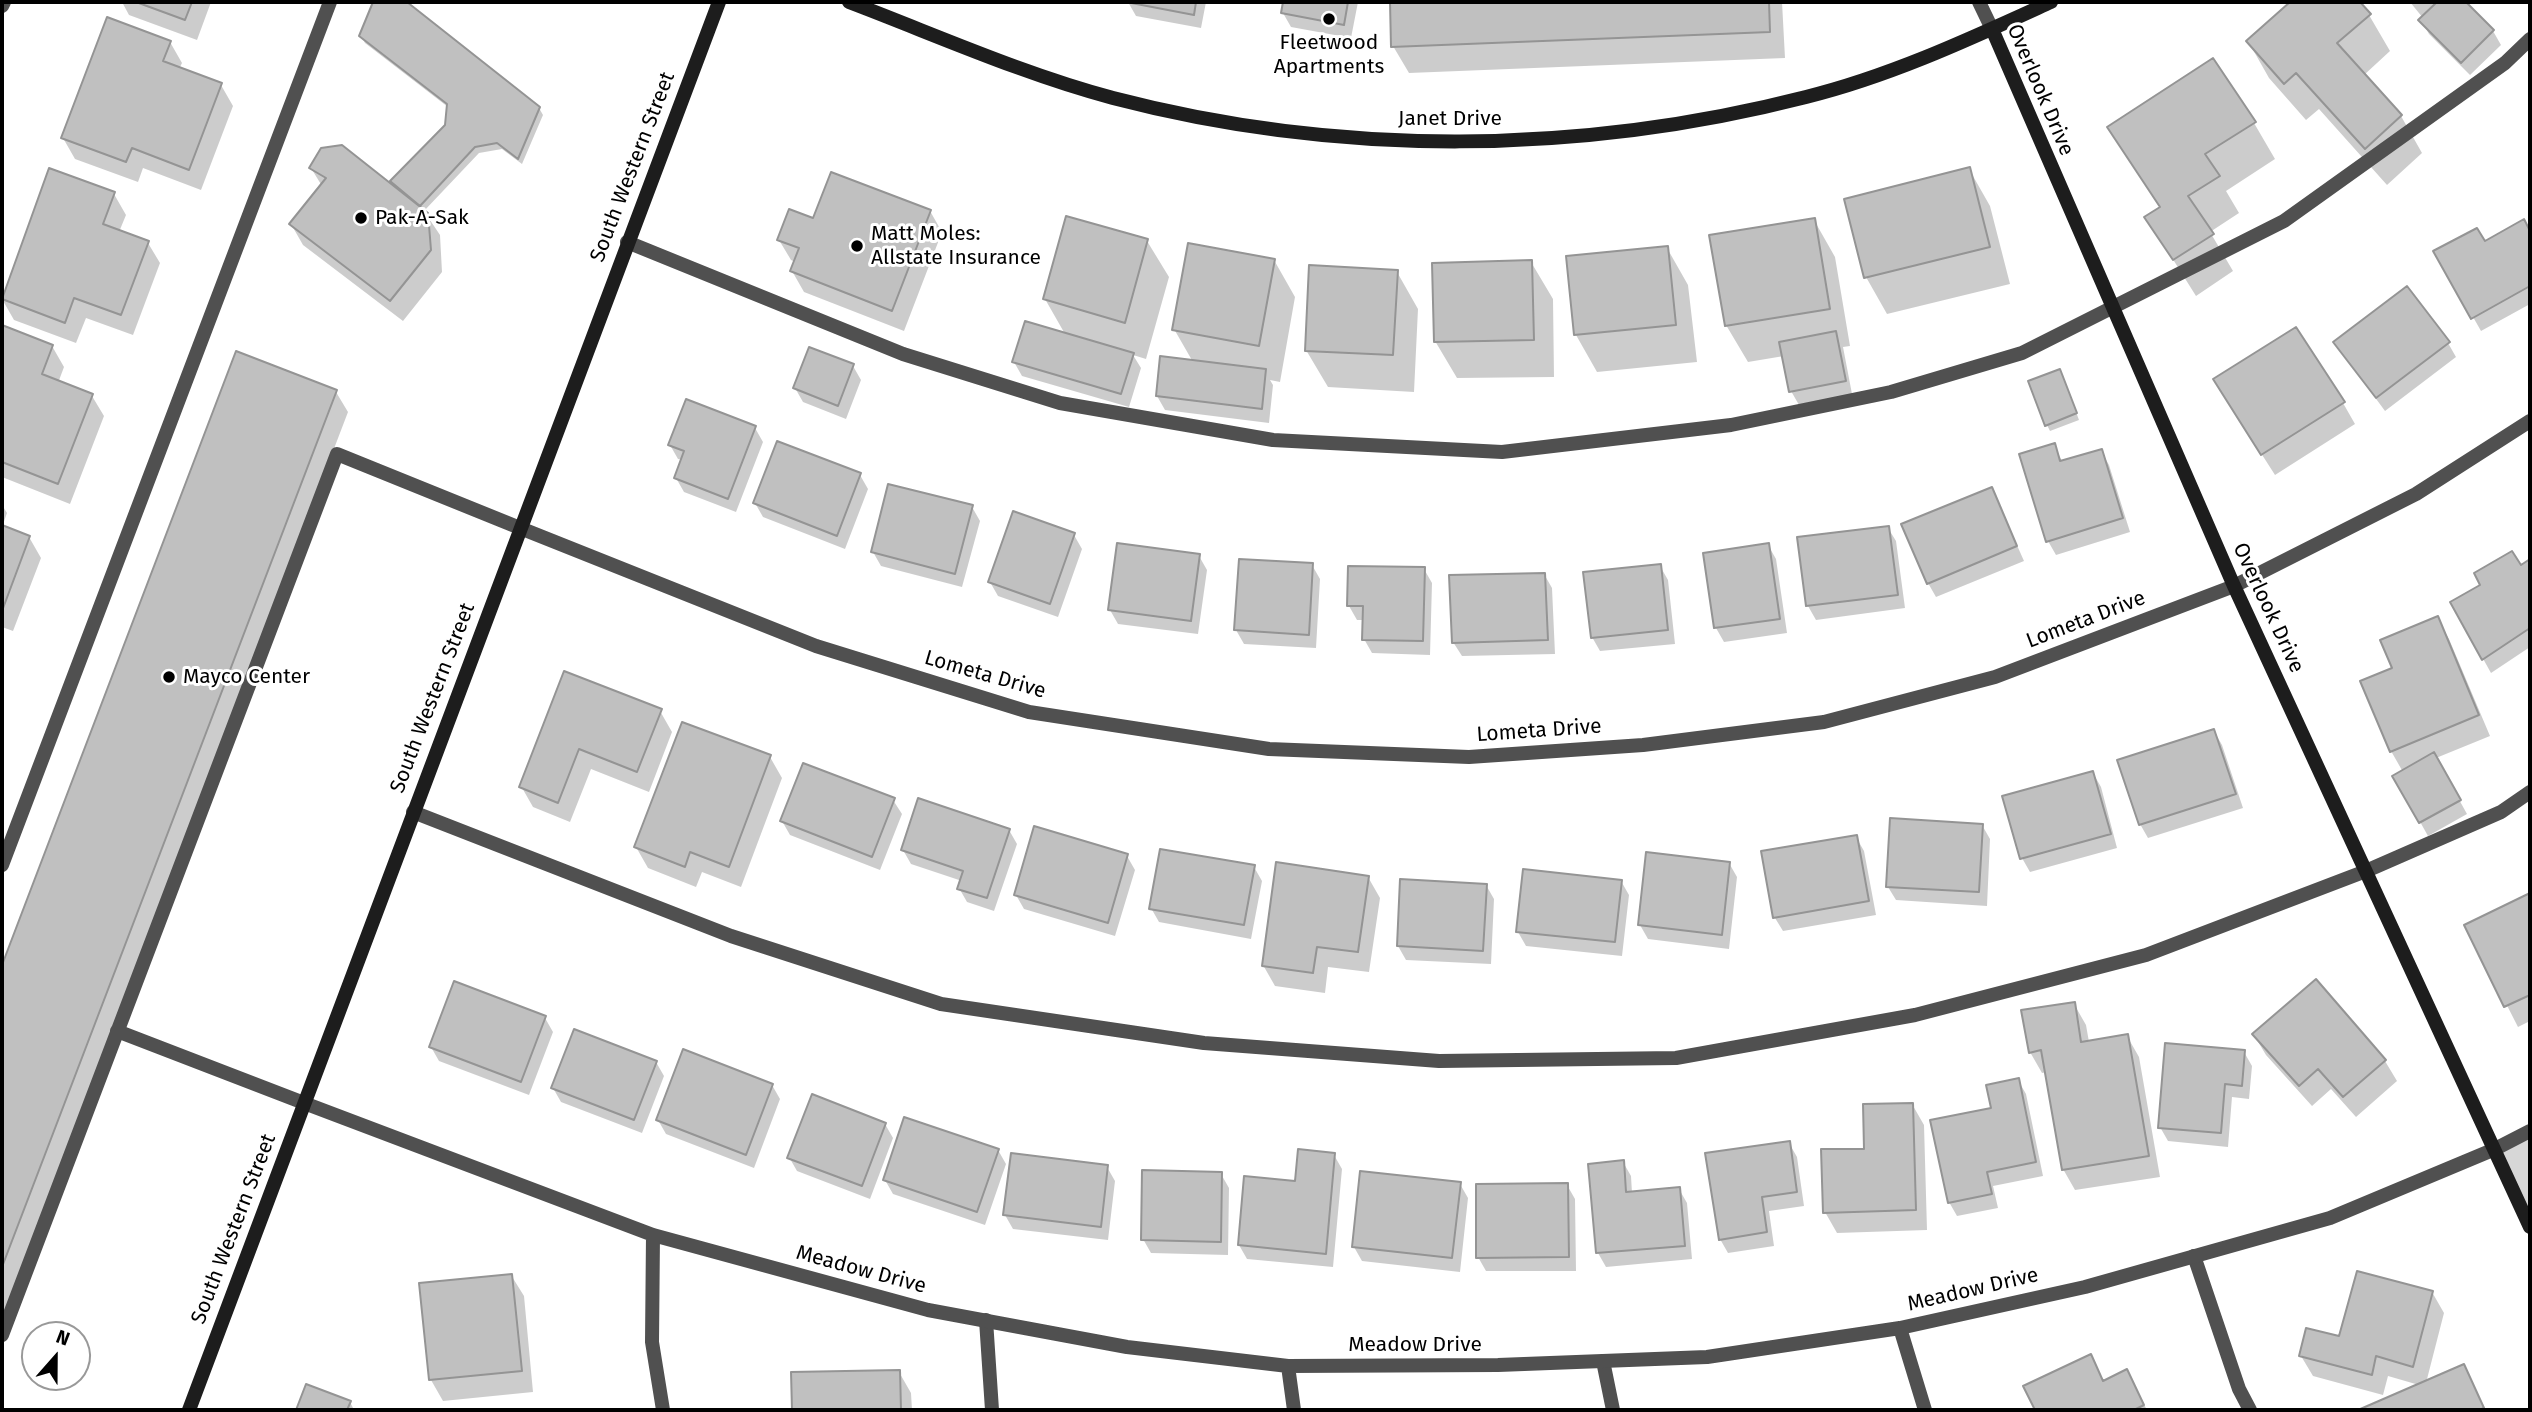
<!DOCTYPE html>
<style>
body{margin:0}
#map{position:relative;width:2532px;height:1412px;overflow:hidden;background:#fff;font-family:"Fira Sans",sans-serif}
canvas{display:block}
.frame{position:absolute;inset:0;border:4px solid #000;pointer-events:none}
.north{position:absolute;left:21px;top:1321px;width:70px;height:70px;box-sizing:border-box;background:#fff;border:2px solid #999;border-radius:50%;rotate:21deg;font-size:19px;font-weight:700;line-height:28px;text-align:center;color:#000}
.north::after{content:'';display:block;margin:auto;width:24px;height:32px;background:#000;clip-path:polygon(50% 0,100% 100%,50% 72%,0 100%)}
</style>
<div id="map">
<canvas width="2532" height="1412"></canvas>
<div class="frame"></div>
<div class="north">N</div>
</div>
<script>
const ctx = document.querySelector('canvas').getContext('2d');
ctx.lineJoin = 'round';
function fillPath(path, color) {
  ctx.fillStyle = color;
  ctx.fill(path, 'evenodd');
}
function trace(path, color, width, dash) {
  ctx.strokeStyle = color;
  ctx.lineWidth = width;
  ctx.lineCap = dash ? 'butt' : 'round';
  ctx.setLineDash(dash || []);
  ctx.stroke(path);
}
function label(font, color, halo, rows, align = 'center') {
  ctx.font = font + ' "Fira Sans",sans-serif';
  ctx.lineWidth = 6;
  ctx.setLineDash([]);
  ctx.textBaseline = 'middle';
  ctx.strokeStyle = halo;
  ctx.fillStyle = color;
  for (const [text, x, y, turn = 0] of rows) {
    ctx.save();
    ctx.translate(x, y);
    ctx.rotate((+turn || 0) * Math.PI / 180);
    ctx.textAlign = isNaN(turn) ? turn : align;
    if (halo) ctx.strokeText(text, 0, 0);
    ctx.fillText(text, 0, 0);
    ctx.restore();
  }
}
const green = new Path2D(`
 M 2530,1127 L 2530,1227 L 2495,1149 Z`);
const shadow = new Path2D(`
 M 122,2 L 211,2 L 197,40 L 129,15 Z
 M 375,2 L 405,2 L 539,108 L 543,115 L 522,164 L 502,149 L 479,153 L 424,211 L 440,235 L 442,272 L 403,321 L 303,245 L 291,224 L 322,186 L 311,168 L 397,190 L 392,182 L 447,126 L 448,107 L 365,43 L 361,36 Z
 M 1128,2 L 1206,2 L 1201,28 L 1136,16 Z
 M 1285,2 L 1358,2 L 1351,38 L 1291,27 L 1283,13 Z
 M 1391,2 L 1782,2 L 1785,58 L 1409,73 L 1393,46 Z
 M 2293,2 L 2358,2 L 2369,15 L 2390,51 L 2364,75 L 2401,116 L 2422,153 L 2387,185 L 2319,109 L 2306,120 L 2269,78 L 2248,41 Z
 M 2410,2 L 2463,2 L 2493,31 L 2501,45 L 2470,75 L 2429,34 L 2421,20 L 2423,18 Z
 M 170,42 L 182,63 L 179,69 L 221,85 L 233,106 L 201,190 L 143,168 L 138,182 L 75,159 L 63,138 Z
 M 2254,123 L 2275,159 L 2226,191 L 2239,213 L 2210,232 L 2233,271 L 2196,296 L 2147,218 L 2160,208 L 2110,127 Z
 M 1969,169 L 1990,206 L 2010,284 L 1887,314 L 1866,277 Z
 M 114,194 L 126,215 L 119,232 L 148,243 L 160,263 L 133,335 L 86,318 L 76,343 L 14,320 L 2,299 Z
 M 930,211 L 942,232 L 904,331 L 804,292 L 792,271 L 795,262 L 791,260 L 779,240 L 814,221 Z
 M 1814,220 L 1835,257 L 1850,346 L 1843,347 L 1852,394 L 1799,405 L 1791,391 L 1784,356 L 1748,362 L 1726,325 Z
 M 2523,222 L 2530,234 L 2530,304 L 2481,331 L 2436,252 L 2484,243 Z
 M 1147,241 L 1169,277 L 1146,359 L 1133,355 L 1141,368 L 1129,407 L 1022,376 L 1014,362 L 1065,334 L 1045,299 Z
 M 1667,248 L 1688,285 L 1697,362 L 1597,372 L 1576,335 Z
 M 1274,260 L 1295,297 L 1280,382 L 1270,380 L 1273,385 L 1269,423 L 1165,410 L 1157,396 L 1193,362 L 1174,329 Z
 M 1531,262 L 1553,299 L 1554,377 L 1457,378 L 1435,341 Z
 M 1397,272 L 1418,309 L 1414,392 L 1328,387 L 1306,350 Z
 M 2,327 L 52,346 L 64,367 L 58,383 L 92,396 L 104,416 L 70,504 L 2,477 Z
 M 2335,343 L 2448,343 L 2456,357 L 2385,411 Z
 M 237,354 L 336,392 L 348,412 L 2,1318 L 2,970 Z
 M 853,366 L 861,380 L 846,419 L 803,402 L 795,388 Z
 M 2063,377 L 2079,420 L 2050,431 L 2047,425 Z
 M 2227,400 L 2343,403 L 2355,424 L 2275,475 Z
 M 755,428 L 763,442 L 736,512 L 684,492 L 676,478 L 683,460 L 678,459 L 670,445 Z
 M 2054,445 L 2063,463 L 2101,451 L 2109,465 L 2130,532 L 2056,555 L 2048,541 Z
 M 860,475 L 868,489 L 845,549 L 763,517 L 755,503 Z
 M 1992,489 L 2024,561 L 1936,597 L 1928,583 Z
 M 2,505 L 7,513 L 2,527 Z
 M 972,507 L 980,521 L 962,587 L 881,566 L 873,552 Z
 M 2,527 L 29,537 L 41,558 L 13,631 L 2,627 Z
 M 1888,528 L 1896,541 L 1905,608 L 1816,620 L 1808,606 L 1799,539 Z
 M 1074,535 L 1082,549 L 1058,617 L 998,596 L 990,582 Z
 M 1768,545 L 1776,559 L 1787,633 L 1724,642 L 1716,628 L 1705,554 Z
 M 1199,556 L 1207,570 L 1198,634 L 1118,624 L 1110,610 Z
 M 2530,561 L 2530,647 L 2491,673 L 2452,603 Z
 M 1312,565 L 1320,579 L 1316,648 L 1244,644 L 1236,630 Z
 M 1660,566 L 1668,580 L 1675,644 L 1600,651 L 1592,637 Z
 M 1424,569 L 1432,583 L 1430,655 L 1372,653 L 1364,639 L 1364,620 L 1357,620 L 1349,606 Z
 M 1544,574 L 1552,588 L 1555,654 L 1462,656 L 1453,642 Z
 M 2437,618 L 2449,639 L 2490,736 L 2436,758 L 2467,814 L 2428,836 L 2395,777 L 2403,772 L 2391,751 Z
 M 565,674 L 660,711 L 672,732 L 649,792 L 591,769 L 570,822 L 533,807 L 521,786 Z
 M 2214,731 L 2222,745 L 2243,808 L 2148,838 L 2140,824 Z
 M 770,757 L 782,778 L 741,887 L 702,872 L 696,887 L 648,868 L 636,847 Z
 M 2093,773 L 2101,787 L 2117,848 L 2030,872 L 2022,858 Z
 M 893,800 L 902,814 L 880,870 L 790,835 L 782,821 Z
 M 1982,825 L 1990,839 L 1987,906 L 1896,900 L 1888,887 Z
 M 1009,830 L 1017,844 L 994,911 L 967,902 L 959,888 L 962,881 L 911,864 L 903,850 Z
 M 1856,837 L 1864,851 L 1876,915 L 1783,931 L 1775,918 Z
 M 1127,856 L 1135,870 L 1115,936 L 1024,909 L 1016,895 Z
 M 1729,863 L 1737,877 L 1729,949 L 1648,939 L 1640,925 Z
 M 1254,867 L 1262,881 L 1251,939 L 1159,922 L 1151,908 Z
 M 1368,877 L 1380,898 L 1369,972 L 1328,967 L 1325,993 L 1275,986 L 1263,965 Z
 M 1621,881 L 1629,895 L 1622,956 L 1526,946 L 1518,932 Z
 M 1486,885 L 1494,899 L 1491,964 L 1406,960 L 1398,946 Z
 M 2530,894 L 2530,1021 L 2518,1027 L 2466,925 Z
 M 2074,1004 L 2086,1025 L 2089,1042 L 2127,1036 L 2139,1057 L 2160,1177 L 2075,1190 L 2063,1169 L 2047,1072 L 2042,1073 L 2030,1052 Z
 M 545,1018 L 553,1032 L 529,1095 L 439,1061 L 431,1047 Z
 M 2254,1035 L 2385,1061 L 2397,1081 L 2356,1117 L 2331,1089 L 2312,1106 L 2266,1055 Z
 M 2244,1052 L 2252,1066 L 2249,1099 L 2232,1097 L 2228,1147 L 2168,1141 L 2160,1127 Z
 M 656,1062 L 664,1076 L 642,1133 L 561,1102 L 553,1088 Z
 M 2018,1080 L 2026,1094 L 2043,1176 L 1993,1186 L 1998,1208 L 1957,1216 L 1949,1202 L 1993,1109 Z
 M 772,1085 L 780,1099 L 754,1168 L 666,1134 L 658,1120 Z
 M 1912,1104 L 1924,1125 L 1927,1230 L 1837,1233 L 1825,1212 L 1866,1151 Z
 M 885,1124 L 893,1138 L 870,1199 L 797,1171 L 789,1157 Z
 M 1789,1143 L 1797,1157 L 1804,1206 L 1769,1211 L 1774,1246 L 1728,1253 L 1720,1239 Z
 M 998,1150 L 1006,1164 L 985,1225 L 893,1194 L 885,1180 Z
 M 1334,1155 L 1342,1169 L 1333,1267 L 1247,1259 L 1239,1245 L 1296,1183 Z
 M 1623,1162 L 1631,1176 L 1632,1193 L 1679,1189 L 1687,1203 L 1692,1259 L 1606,1267 L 1598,1253 Z
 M 1107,1167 L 1115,1181 L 1108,1240 L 1013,1229 L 1005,1215 Z
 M 1221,1174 L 1229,1188 L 1228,1255 L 1151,1253 L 1143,1239 Z
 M 1460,1184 L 1468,1198 L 1460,1272 L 1362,1261 L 1354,1247 Z
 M 1567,1185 L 1575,1199 L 1576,1271 L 1486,1271 L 1478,1257 Z
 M 511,1275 L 524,1296 L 533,1392 L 443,1401 L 431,1380 L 421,1284 Z
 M 2432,1292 L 2444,1313 L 2426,1383 L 2463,1366 L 2486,1410 L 2363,1410 L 2419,1385 L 2388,1376 L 2383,1395 L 2313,1376 L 2301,1356 Z
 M 2090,1356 L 2104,1382 L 2126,1371 L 2147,1410 L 2036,1410 L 2025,1387 Z
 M 899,1372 L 911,1393 L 912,1410 L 793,1410 L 792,1374 Z
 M 307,1386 L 350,1402 L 354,1410 L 298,1410 Z`);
const building = new Path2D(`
 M 136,2 L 192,2 L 185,20 Z
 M 373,2 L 407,2 L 540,107 L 518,159 L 497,143 L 475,147 L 420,206 L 390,181 L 445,125 L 447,104 L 359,36 Z
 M 1126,2 L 1196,2 L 1194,15 Z
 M 1283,2 L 1348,2 L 1344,25 L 1281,13 Z
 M 1390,2 L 1769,2 L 1770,32 L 1391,47 Z
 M 2290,2 L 2360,2 L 2371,14 L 2337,43 L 2402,115 L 2365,149 L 2296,73 L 2284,84 L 2246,41 Z
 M 2437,2 L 2466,2 L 2494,30 L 2461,63 L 2418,20 Z
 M 107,17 L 171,41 L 163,61 L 222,83 L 189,170 L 132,148 L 126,162 L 61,138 Z
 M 2213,58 L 2256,122 L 2205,154 L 2220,176 L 2188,196 L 2214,234 L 2173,260 L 2144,217 L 2160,207 L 2107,127 Z
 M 342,145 L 428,213 L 431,250 L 390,301 L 289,224 L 326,178 L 309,168 L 321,148 Z
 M 1970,167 L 1990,247 L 1864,278 L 1844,199 Z
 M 49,168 L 115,192 L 103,224 L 149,241 L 121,315 L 74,298 L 65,323 L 2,299 Z
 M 831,172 L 931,210 L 892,311 L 790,271 L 799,248 L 777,240 L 789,209 L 813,218 Z
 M 1066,216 L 1148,239 L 1125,323 L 1043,299 Z
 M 1815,218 L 1830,309 L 1725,326 L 1709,235 Z
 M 2524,219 L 2530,231 L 2530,286 L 2471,319 L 2433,251 L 2477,228 L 2485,241 Z
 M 1188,243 L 1275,259 L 1259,346 L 1172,330 Z
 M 1668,246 L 1676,325 L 1574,335 L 1566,256 Z
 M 1532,260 L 1534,340 L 1434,342 L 1432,263 Z
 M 1309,265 L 1398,270 L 1393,355 L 1305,351 Z
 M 2407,286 L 2450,342 L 2376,398 L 2333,342 Z
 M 1025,321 L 1134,353 L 1121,394 L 1012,362 Z
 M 2,325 L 53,345 L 42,374 L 93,394 L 58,484 L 2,462 Z
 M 2296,327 L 2345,402 L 2261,455 L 2213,379 Z
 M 1836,331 L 1846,381 L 1789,392 L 1779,342 Z
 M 809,347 L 854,364 L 838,406 L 793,388 Z
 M 236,351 L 337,390 L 2,1267 L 2,965 Z
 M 1160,356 L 1266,369 L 1262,409 L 1156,396 Z
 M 2060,369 L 2077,413 L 2045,426 L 2028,381 Z
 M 686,399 L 756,426 L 728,499 L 674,478 L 684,451 L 668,445 Z
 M 777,441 L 861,473 L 837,536 L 753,503 Z
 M 2055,443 L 2060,461 L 2102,449 L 2123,518 L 2046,542 L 2019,454 Z
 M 888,484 L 973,505 L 955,574 L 871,552 Z
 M 1992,487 L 2017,546 L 1927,584 L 1901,524 Z
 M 1013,511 L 1075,533 L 1050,604 L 988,582 Z
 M 2,525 L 30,536 L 2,611 Z
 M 1889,526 L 1898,595 L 1806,606 L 1797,537 Z
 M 1117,543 L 1200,554 L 1191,621 L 1108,610 Z
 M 1769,543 L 1780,619 L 1714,628 L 1703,553 Z
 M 2512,551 L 2521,565 L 2530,559 L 2530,628 L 2482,660 L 2450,602 L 2480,585 L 2474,573 Z
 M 1239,559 L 1313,563 L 1309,635 L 1234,630 Z
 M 1661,564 L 1668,630 L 1591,638 L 1583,572 Z
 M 1348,566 L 1425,567 L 1423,641 L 1362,640 L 1363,606 L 1347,606 Z
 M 1545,573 L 1548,640 L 1452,643 L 1449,575 Z
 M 2438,616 L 2479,715 L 2390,752 L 2360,681 L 2392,668 L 2380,640 Z
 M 564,671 L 662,709 L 637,772 L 579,749 L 558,803 L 519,787 Z
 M 682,722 L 771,755 L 729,867 L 690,852 L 685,867 L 634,847 Z
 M 2214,729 L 2236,794 L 2139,825 L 2117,760 Z
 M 2434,752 L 2461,800 L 2419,823 L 2392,776 Z
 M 803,763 L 895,798 L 872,857 L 780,821 Z
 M 2093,771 L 2111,834 L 2020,859 L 2002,796 Z
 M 918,798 L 1010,829 L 987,898 L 957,889 L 963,871 L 901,850 Z
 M 1890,818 L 1983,824 L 1979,892 L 1886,887 Z
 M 1034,826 L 1128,854 L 1108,923 L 1014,895 Z
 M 1857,835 L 1869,901 L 1773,918 L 1761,851 Z
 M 1160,849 L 1255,865 L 1244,925 L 1149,909 Z
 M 1646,852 L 1730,862 L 1722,935 L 1638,925 Z
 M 1276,862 L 1369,876 L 1358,952 L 1317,947 L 1313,973 L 1262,966 Z
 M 1523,869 L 1622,880 L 1615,942 L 1516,932 Z
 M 1400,879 L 1487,884 L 1483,951 L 1397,946 Z
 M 2530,893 L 2530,995 L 2504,1007 L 2464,925 Z
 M 2316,979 L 2386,1060 L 2343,1097 L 2318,1069 L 2299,1086 L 2252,1034 Z
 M 454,981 L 546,1016 L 521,1082 L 429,1047 Z
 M 2075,1002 L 2081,1042 L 2128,1034 L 2149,1156 L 2062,1170 L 2041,1050 L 2029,1053 L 2021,1010 Z
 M 574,1029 L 657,1061 L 634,1120 L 551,1088 Z
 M 2165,1043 L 2245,1050 L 2242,1086 L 2225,1084 L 2221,1133 L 2158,1128 Z
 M 683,1049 L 773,1084 L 746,1155 L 656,1120 Z
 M 2019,1078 L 2036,1162 L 1987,1172 L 1992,1194 L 1948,1203 L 1930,1120 L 1991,1108 L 1986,1085 Z
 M 812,1094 L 886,1123 L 862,1186 L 787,1158 Z
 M 1913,1103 L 1916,1210 L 1823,1213 L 1821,1149 L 1864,1149 L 1863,1104 Z
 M 904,1117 L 999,1149 L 977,1212 L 883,1180 Z
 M 1790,1141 L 1797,1192 L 1762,1197 L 1767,1232 L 1719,1240 L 1705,1153 Z
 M 1298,1149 L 1335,1153 L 1326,1254 L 1238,1245 L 1244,1176 L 1295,1181 Z
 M 1011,1153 L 1108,1165 L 1101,1227 L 1003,1215 Z
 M 1624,1160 L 1626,1192 L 1680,1187 L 1685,1246 L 1596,1253 L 1588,1164 Z
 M 1142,1170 L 1222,1172 L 1221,1242 L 1141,1240 Z
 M 1360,1171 L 1461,1182 L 1452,1258 L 1352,1247 Z
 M 1568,1183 L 1569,1257 L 1476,1258 L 1476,1184 Z
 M 2357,1271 L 2433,1291 L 2413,1367 L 2376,1356 L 2372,1375 L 2299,1356 L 2306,1328 L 2339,1336 Z
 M 512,1274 L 522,1371 L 429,1380 L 419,1283 Z
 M 2091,1354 L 2103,1381 L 2127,1369 L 2144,1405 L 2134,1410 L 2035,1410 L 2023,1386 Z
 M 2464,1364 L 2484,1408 L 2479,1410 L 2358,1410 Z
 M 900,1370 L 901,1410 L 792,1410 L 791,1372 Z
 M 306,1384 L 351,1401 L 347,1410 L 296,1410 Z`);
const lane = new Path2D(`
 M 1979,2 L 1992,29
 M 627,242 L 903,354 L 1060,403 L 1273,440 L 1502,452 L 1731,425 L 1891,392 L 2022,353 L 2284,221 L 2505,63 L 2530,39
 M 413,812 L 731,936 L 941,1004 L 1204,1043 L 1439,1061 L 1676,1058 L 1915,1015 L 2146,955 L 2366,871 L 2501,812 L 2530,792
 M 2,865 L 330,2
 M 117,1031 L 304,1103
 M 2194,1256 L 2239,1389 L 2250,1410
 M 986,1320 L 992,1410
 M 2,1335 L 337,454 L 520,528
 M 1603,1361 L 1613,1410`);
const street = new Path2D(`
 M 2,6 L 4,2
 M 520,528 L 816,646 L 1029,712 L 1269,749 L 1469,757 L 1643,745 L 1824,722 L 1995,677 L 2234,586 L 2416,494 L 2530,421
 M 304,1103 L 653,1235 L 928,1310 L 1127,1347 L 1288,1366 L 1498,1365 L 1707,1357 L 1900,1328 L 2085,1287 L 2330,1218 L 2495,1149 L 2530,1131
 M 653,1235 L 652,1342 L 663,1410
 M 1900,1328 L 1925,1410
 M 1288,1366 L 1294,1410`);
const secondary = new Path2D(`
 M 849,2 C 936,35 1023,74 1113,98 C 1339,157 1580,155 1806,97 C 1891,76 1972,38 2051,2
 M 1992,29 L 2234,586 L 2530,1227
 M 189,1410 L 719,2`);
const markers = [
 [1329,19,7,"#000"],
 [361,218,7,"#000"],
 [857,246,7,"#000"],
 [169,677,7,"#000"]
];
const poiNames = [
 ["Fleetwood",1329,43,"center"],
 ["Apartments",1329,67,"center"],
 ["Pak-A-Sak",375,218],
 ["Matt Moles:",871,234],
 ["Allstate Insurance",871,258],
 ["Mayco Center",183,677]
];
const streetNames = [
 ["Overlook Drive",2040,90,67],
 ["Janet Drive",1450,119],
 ["South Western Street",633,167,-69],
 ["Overlook Drive",2268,608,65],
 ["Lometa Drive",2086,620,-21],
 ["Lometa Drive",985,675,16],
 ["South Western Street",433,698,-69],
 ["Lometa Drive",1539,731,-4],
 ["South Western Street",234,1229,-69],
 ["Meadow Drive",861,1270,15],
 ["Meadow Drive",1973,1290,-13],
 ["Meadow Drive",1415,1345]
];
fillPath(green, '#d7d7d7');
fillPath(shadow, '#0003');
fillPath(building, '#c0c0c0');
trace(building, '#949494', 2);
trace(lane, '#505050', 14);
trace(street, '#505050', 14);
trace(secondary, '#1d1d1d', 14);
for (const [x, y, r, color] of markers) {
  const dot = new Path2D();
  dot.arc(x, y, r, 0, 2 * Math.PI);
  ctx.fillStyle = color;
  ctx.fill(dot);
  trace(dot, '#fff', 2.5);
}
label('21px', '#000', '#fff', poiNames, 'left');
label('21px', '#000', '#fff', streetNames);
</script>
